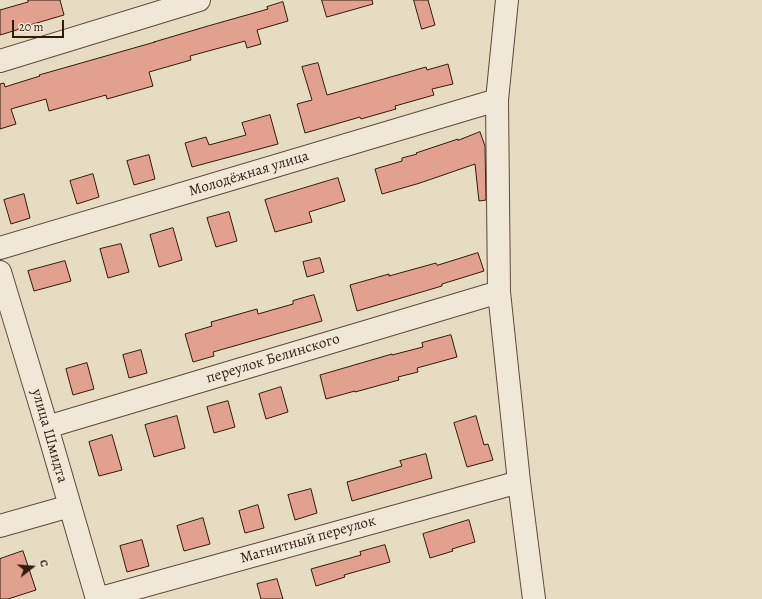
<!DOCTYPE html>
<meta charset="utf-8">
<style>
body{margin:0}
#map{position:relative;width:762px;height:599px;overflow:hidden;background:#e6dcc2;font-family:Alegreya,serif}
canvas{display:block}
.north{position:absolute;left:12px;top:547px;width:40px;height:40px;-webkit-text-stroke:3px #efe8d7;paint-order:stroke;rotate:73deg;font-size:11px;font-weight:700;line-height:16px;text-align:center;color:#311a0a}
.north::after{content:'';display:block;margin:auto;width:14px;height:18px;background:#311a0a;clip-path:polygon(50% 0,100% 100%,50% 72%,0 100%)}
.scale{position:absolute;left:12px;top:20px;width:52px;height:18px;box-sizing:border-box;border:2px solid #311a0a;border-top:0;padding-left:5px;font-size:12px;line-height:14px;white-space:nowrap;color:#311a0a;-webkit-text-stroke:3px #efe8d7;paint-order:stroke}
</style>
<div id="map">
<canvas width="762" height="599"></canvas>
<div class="north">С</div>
<div class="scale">20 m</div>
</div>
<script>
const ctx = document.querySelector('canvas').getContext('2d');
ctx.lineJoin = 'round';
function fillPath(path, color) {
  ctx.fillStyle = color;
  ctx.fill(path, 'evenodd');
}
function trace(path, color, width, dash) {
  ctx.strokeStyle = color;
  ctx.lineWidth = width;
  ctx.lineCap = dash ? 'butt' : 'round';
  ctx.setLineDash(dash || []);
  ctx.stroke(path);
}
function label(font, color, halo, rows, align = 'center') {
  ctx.font = font + ' Alegreya,serif';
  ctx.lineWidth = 3;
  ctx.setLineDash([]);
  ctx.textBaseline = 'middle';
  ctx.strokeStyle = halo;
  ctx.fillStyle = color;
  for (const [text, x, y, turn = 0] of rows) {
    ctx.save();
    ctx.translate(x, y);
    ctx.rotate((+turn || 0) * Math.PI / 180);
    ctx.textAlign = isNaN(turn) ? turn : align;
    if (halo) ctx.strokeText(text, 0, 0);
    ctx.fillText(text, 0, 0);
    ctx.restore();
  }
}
const building = new Path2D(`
 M 28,0 L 60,0 L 64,15 L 23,27 L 23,28 L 0,35 L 0,10 L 28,2 Z
 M 322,0 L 372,0 L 373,4 L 327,17 Z
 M 414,0 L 428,0 L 435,25 L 422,29 Z
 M 283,2 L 288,21 L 257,30 L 261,44 L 247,48 L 245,41 L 190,56 L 191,60 L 149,72 L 153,86 L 107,99 L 106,95 L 49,111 L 46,99 L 11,109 L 16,124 L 0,129 L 0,84 L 4,83 L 5,87 L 11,85 L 40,76 L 39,75 L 155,42 L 154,42 L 208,26 L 268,9 L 267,7 Z
 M 318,63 L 327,95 L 426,67 L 427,70 L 448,64 L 453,84 L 432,89 L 434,95 L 395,106 L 396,109 L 361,119 L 360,117 L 305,133 L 297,104 L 312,100 L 302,67 Z
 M 270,115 L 278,144 L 192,167 L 185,143 L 206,137 L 209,145 L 246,135 L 242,123 Z
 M 480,132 L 485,146 L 486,200 L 479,201 L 475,164 L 420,183 L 382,194 L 375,169 L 402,161 L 402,158 L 417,154 L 416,153 L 458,139 L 458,140 Z
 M 149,155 L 155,179 L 134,185 L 127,161 Z
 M 93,174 L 99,197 L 77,204 L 70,181 Z
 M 338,178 L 345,201 L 309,212 L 312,222 L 275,232 L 265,200 Z
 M 24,194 L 30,218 L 11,224 L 4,200 Z
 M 229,212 L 237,241 L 216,247 L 207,218 Z
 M 173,228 L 182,260 L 159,267 L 150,235 Z
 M 121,244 L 129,272 L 108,278 L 100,249 Z
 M 478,253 L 484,271 L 442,284 L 442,286 L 357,311 L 350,285 L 389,274 L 389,276 L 436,263 L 437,265 Z
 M 320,258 L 324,272 L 307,277 L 303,262 Z
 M 65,261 L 71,281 L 34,291 L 28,271 Z
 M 314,295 L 322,321 L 213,352 L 214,356 L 193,362 L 185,334 L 212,326 L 211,322 L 257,309 L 258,314 L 293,304 L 293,301 Z
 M 451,335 L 457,357 L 417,368 L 418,372 L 398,377 L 399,380 L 355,392 L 355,391 L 326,399 L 320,375 L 392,354 L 392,355 L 423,347 L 422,343 Z
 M 141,350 L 147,373 L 129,378 L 123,355 Z
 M 87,363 L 94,389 L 73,395 L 66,369 Z
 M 281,387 L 288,412 L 266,419 L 259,394 Z
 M 228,401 L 235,427 L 214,433 L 207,407 Z
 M 177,416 L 185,448 L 154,457 L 145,425 Z
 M 476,416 L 484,445 L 488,444 L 493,460 L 467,467 L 454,423 Z
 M 112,435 L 122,470 L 99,476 L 89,442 Z
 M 426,454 L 432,478 L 352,501 L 347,482 L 402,466 L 400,461 Z
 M 311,489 L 317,513 L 295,520 L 288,495 Z
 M 258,505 L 264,528 L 245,533 L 239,511 Z
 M 203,518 L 210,544 L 184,551 L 177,526 Z
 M 469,520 L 475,542 L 452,549 L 453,551 L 430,558 L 423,534 Z
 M 142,540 L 149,566 L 127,572 L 120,546 Z
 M 385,545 L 390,562 L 344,575 L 345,577 L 316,586 L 311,569 L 361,555 L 360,552 Z
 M 23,551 L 36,590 L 8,599 L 0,599 L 0,559 Z
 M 277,579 L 283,599 L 261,599 L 257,584 Z`);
const minor = new Path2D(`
 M 507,0 L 497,100 L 499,292 L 519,482 L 534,599
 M 0,61 L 199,0
 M 0,248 L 497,100
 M 0,272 L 47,427 L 97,599 L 519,482
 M 47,427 L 499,292
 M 0,526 L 70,506`);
const streetNames = [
 ["Молодёжная улица",249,174,-17],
 ["переулок Белинского",273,359,-17],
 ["улица Шмидта",49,436,74],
 ["Магнитный переулок",308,540,-16]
];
fillPath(building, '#e2a18f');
trace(building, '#311a0a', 1);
trace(minor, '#5e4a38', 24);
trace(minor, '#efe8d7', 22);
label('15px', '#311a0a', '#efe8d7', streetNames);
</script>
